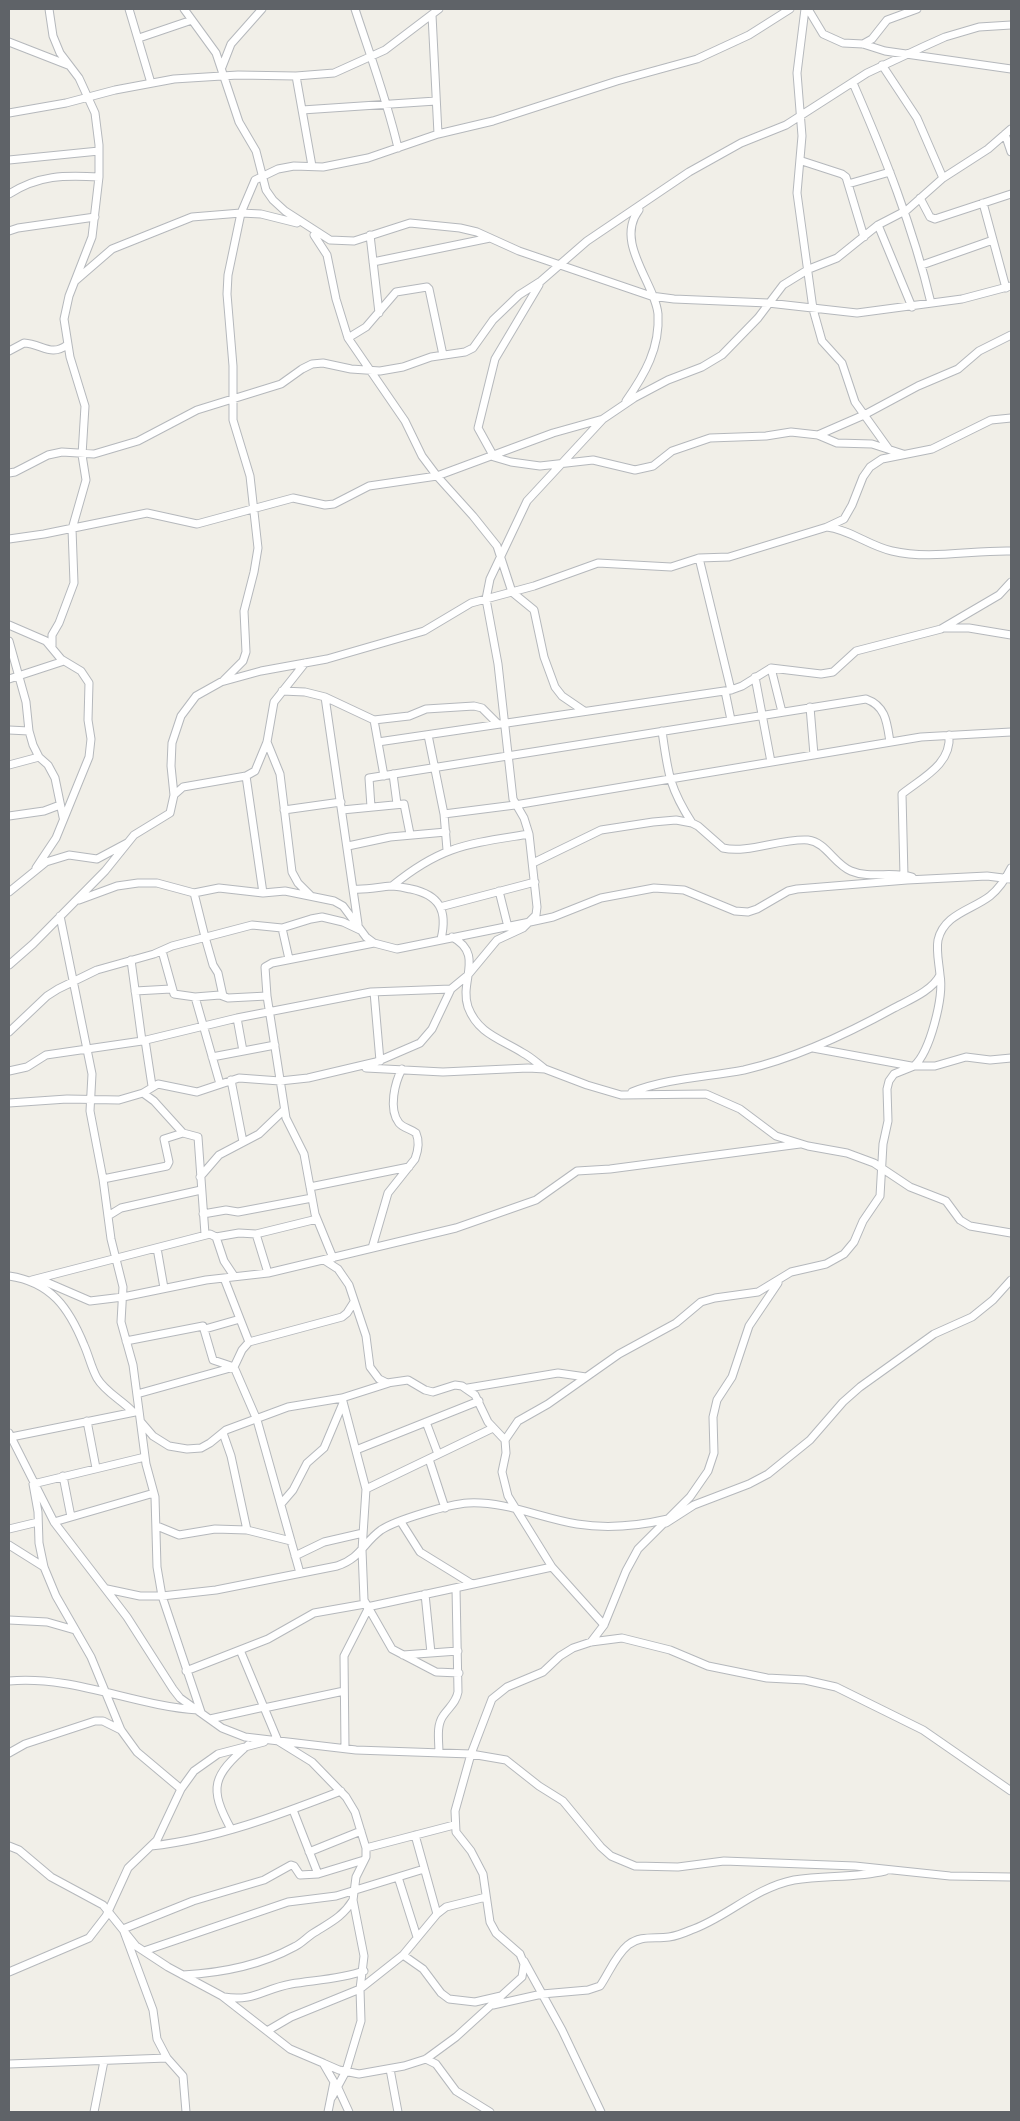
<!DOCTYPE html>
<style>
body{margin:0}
#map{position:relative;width:1020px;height:2121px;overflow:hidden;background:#f1efe8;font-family:Jost,sans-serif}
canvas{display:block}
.frame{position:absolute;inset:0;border:10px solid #5f6368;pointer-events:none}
</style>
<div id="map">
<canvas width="1020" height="2121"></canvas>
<div class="frame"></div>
</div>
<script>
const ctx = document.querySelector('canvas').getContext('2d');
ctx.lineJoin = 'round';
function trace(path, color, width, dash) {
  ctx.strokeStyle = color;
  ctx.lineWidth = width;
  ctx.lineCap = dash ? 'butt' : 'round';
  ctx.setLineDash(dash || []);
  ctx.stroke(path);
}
const minor = new Path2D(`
 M 49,9 L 53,36 L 60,53 L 79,78 L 95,113 L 99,145 L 99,177 L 92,237 L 69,296 L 64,319 L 70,357 L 85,406 L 82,455 L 86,480 L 72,529 L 74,583 L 59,623 L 52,635 L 52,646
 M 129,9 L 151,83
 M 184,9 L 216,53 L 239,122 L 256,151 L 266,190 L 273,200 L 285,211 L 330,240 L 354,241 L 410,223 L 460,228 L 477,232 L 519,251 L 651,296 L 674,299 L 768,303 L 857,313 L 962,299 L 1011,286
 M 355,9 C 370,55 387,100 398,148
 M 805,9 L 797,73 L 802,136 L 797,193 L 813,309 L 822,341 L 842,363 L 855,402 L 888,448
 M 808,9 L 823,34 L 843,43 L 863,44 L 885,51 L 1011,69
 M 432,15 L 438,134
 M 139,38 L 192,20
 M 9,42 L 68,65
 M 863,44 L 872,39 L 887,20 L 917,9
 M 882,65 L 917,118 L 943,178
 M 222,67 L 231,44 L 262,9
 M 296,76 L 312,166
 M 853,83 C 884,154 913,227 931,303
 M 302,110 L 436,101
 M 9,113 L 66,103 L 115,90 L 174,79 L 238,75 L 296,76 L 334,73 L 385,50 L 439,9
 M 1005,134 L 1011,152
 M 9,160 L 99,151
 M 802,161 L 842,174 L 846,177 L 864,237
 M 848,184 L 890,172
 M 9,194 C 39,175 64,175 99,177
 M 920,198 L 930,217 L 935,219 L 1011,194
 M 983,203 L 1006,288
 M 878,225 L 912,307
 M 9,231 L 18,228 L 95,217
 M 314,235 L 327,255 L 336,299 L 348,338 L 405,421 L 422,456 L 437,476 L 473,516 L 497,546 L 512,592 L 534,610 L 544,657 L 555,687 L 562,696 L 584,711
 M 370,235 L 379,313
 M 373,262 L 490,238
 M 922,265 L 993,240
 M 75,281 L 112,249 L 192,217 L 241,213 L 261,214 L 297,223
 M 539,285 L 495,359 L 478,428 L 494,457 L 511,462 L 540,466 L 593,460 L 635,470 L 653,466 L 672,451 L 710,438 L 766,436 L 791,432 L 818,435 L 837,443 L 872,444 L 903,454
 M 348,338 L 366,327 L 396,292 L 427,287 L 429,289 L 443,355
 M 9,351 L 24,343 C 42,344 51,357 67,345
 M 626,401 C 645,374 660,348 658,314 C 655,283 614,242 639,210
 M 818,435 L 864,415 L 918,386 L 958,369 L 979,351 L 1011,335
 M 9,473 L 15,472 L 48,455 L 62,452 L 94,454 L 138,441 L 197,410 L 281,384 L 302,369 L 312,364 L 323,363 L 351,369 L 380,371 L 403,367 L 431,357 L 465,352 L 473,348 L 493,320 L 519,295 L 541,281 L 587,241 L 689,172 L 741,143 L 786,125 L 867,73 L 925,46 L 945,37 L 979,27 L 1011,25
 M 827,527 C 851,530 869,546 892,551 C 930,560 972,550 1011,551
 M 9,539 L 44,534 L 147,513 L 197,524 L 293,498 L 325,505 L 334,504 L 369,486 L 437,476 L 553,433 L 603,419
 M 699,558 L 731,690
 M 9,625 L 46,641 L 61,659 L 81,671 L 89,683 L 88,720 L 91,739 L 89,757 L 56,838 L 36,868
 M 944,628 L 969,628 L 1011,635
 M 9,641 L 26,702 L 29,731 L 33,745 L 39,757 L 48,765 L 55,778 L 63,817
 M 771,668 L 782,712
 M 755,677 L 771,762
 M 9,679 L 64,661
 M 224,680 L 243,661 L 246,652 L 244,611 L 254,572 L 258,548 L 250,476 L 233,420 L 233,366 L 227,294 L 228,275 L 241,213 L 255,180 L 278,169 L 294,166 L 323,167 L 368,158 L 438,134 L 493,121 L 617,81 L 697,59 L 749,35 L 790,9
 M 282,691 L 305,692 L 325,697 L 374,720 L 409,716 L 426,709 L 474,706 L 482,708 L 498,724
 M 725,691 L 731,720
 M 325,697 L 358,924
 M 810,707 L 814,755
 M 374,720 L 384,776
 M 9,730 L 29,731
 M 662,731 C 668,773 669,787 692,823
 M 428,735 L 444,814 L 447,850
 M 267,742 L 280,774 L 292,872 L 298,883 L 311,896
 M 378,742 L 731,690 L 742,686 L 771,668 L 821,674 L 833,672 L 856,651 L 941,629 L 999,595 L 1011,582
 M 9,765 L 39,757
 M 393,774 L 397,804
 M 246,776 L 263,893
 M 174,795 L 183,787 L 246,776 L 255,771 L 267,742 L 274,702 L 305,663
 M 371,807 L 369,778 L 866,699 C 886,706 887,723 890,742
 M 284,810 L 341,802
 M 342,810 L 404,804 L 410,834
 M 444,814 L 515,805 L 921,737 L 1011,732
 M 9,816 L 44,811 L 60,805
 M 348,846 L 390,837 L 446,832
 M 533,863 L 601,830 L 653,822 L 676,820 L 692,823 L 698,826 L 723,848 C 748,854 781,838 808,840 C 826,842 834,864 851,871 C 870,879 892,871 912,877
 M 904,876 L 902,794 C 922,778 952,764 949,735
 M 392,886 C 442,845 468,844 529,834
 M 353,889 C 367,890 378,887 391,886 C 398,886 405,888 411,889 C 439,895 448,910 441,939
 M 499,891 L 508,927
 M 9,892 L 46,862 L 69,855 L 97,859 L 127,843
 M 194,893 L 205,937 L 213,965 L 218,973 L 223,996
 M 79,900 L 117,886 L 138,883 L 157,883 L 194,893 L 219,888 L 263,893 L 285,891 L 334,901 L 343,906 L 366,937 L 374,943 L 397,949 L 530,922 L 553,917 L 601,898 L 654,888 L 684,890 L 735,911 L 748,912 L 757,909 L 788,891 L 797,889 L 907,880 L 987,876 L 1011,879
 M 440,907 L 535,882
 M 60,916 L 92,1074 L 90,1111 L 103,1179 L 111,1239 L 123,1287 L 121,1322 L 133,1365 L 146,1464 L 155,1497 L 157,1567 L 162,1596 L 201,1712
 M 282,928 L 289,959
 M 452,937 C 485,954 459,981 468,1007 C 478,1034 501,1039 523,1053 C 531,1057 538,1064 545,1069
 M 162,951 L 174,994 L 195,997 L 220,995 L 228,998 L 267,996
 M 131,960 L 142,1041
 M 9,965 L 33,944 L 105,871 L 134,835 L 170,813 L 174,795 L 171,766 L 172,743 L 181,716 L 196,696 L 221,682 L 261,671 L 327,659 L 424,631 L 471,603 L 534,586 L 598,563 L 671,567 L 699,558 L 729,557 L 827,527 L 844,519 L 852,505 L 863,477 L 870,467 L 882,459 L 932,449 L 991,420 L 1011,418
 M 940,975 C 944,997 930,1052 914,1066 L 935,1066 L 966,1057 L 990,1060 L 1011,1058
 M 135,991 L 171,989
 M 374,992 L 380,1061
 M 195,997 L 220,1084
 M 237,1018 L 243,1051
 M 9,1032 L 47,996 L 58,989 L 97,970 L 154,954 L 172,946 L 252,925 L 282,928 L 311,919 L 322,917 L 343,922 L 360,930
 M 145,1040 L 152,1086
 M 813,1048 L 911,1066
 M 212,1057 L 275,1045
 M 366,1068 L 443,1072 L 528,1068 L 545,1069 L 587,1085 L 621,1095 L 706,1094 L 740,1109 L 776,1136 L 808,1146 L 847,1153 L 874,1163 L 910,1187 L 946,1201 L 960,1220 L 970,1226 L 1011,1233
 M 9,1071 L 27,1067 L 46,1055 L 142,1041 L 237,1018 L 371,992 L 451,989
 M 231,1080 L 243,1142
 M 632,1092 C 667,1078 707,1077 744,1070 C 796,1058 847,1034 894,1008 C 909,1000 932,991 940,975 C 939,963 936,951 938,940 C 944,914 972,910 990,896 C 1000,888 1006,878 1011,868
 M 143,1093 L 154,1101 L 183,1133 L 198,1137 L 205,1234
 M 9,1103 L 67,1099 L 119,1100 L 143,1093 L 158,1084 L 197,1092 L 239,1078 L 280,1081 L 308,1078 L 376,1062 L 420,1043 L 432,1029 L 451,989 L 468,975 L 497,940 L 523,928 L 536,915 L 537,907 L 529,834 L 524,818 L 513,799 L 498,664 L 486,599 L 490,579 L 527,501 L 603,419 L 634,398 L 668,380 L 702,367 L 722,355 L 758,318 L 783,285 L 809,269 L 837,258 L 878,225 L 907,210 L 943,178 L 988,149 L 1011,129
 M 200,1177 L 219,1155 L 259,1134 L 284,1110
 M 103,1179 L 167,1166 L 169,1162 L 164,1139 L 183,1133
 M 310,1187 L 409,1167
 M 203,1214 L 226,1210 L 238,1212 L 312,1198
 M 108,1216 L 121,1208 L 201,1190
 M 256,1234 L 268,1273
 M 216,1237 L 239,1233 L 256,1234 L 317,1219
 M 157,1248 L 164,1288
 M 372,1248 L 388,1193 L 415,1159 C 418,1151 420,1142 416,1133 C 411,1129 403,1128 399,1123 C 388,1109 395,1082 402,1069
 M 333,1258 L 315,1214 L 304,1154 L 286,1118 L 267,996 L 265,967 L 272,963 L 374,943
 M 324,1260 L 338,1269 L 349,1285 L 366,1336 L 370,1367 L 379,1379 L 387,1383 L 408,1380 L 425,1390 L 433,1392 L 455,1385 L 462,1386 L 475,1395 L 488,1422 L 505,1440 L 506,1453 L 502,1472 L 508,1496 L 552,1567 L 604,1625
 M 9,1276 C 51,1282 69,1308 84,1345 C 89,1356 91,1367 97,1378 C 105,1392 122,1400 133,1412
 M 224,1278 L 249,1342
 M 39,1279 L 90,1301 L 123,1297 L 206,1280 L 268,1273 L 456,1228 L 536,1200 L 577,1171 L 610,1169 L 800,1144
 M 32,1280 L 210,1234 L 216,1237 L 224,1261 L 234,1276
 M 205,1329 L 240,1319
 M 126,1341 L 203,1326 L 213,1360 L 234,1367 L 257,1420 L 300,1573
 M 468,1388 L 558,1373 L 586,1377
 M 137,1394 L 234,1367 L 242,1350 L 249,1342 L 342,1317 L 347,1313 L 354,1302
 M 342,1398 L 366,1489 L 362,1550 L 364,1600 L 392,1649 L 436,1672 L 459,1673
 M 87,1421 L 96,1468
 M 141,1422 L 153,1436 L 169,1446 L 187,1449 L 201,1448 L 210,1443 L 226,1430 L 288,1407 L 342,1398 L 389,1383
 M 426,1422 L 438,1454
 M 9,1433 L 54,1522 L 127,1617 L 173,1689 L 180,1698 L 222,1728 L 245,1737 L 356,1750 L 471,1754 L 506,1760 L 539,1786 L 563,1801 L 601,1847 L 611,1856 L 635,1866 L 678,1867 L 724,1861 L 855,1866 L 950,1876 L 1011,1877
 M 223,1433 L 231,1456 L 247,1530
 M 11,1437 L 135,1412
 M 505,1440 L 518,1421 L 548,1404 L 619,1354 L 676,1323 L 701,1302 L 715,1298 L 758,1292 L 791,1272 L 826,1264 L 844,1254 L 854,1242 L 863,1221 L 880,1196 L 883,1144 L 888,1121 L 887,1089 L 889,1081 L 894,1074 L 914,1066
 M 356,1450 L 479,1401
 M 145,1457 L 33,1484 L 38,1512 L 39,1543 L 44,1567 L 56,1596 L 91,1657 L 121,1730 L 137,1752 L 181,1789
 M 429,1459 L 445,1508
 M 63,1476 L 71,1517
 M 366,1489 L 493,1428
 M 281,1504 L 293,1490 L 307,1463 L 324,1448 L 343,1403
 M 54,1522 L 154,1493
 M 401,1522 L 420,1552 L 472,1584
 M 666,1523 L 694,1505 L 749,1484 L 768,1474 L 810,1440 L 843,1402 L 860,1387 L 934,1334 L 972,1317 L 993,1300 L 1011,1280
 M 157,1526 L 179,1535 L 215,1529 L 247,1530 L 291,1541
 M 9,1529 L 38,1522
 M 9,1545 L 44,1567
 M 295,1556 L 324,1542 L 363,1533
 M 107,1589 L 140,1596 L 162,1596 L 216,1590 L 337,1566 C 361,1558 363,1543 381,1530 C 396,1520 450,1504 468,1503 C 505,1501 541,1518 577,1524 C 608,1529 638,1526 668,1519
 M 425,1594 L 431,1653
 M 367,1607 L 552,1567
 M 9,1620 L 47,1622 L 75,1630
 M 591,1642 L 604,1625 L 626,1571 L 638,1549 L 690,1497 L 708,1471 L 714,1453 L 713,1417 L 717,1400 L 732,1377 L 749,1326 L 778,1283
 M 240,1650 L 278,1741 L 312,1762 L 346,1797 L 355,1812 L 366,1848 L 366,1857 L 356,1877 L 353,1900 L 364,1956 L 360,1989 L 361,2021 L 346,2071 L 332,2097
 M 403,1655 L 458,1651
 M 186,1671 L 268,1639 L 314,1613 L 365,1604
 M 9,1681 C 73,1675 135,1706 198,1710
 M 264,1708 L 344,1691
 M 210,1719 L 264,1707
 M 345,1748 L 344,1656 L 368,1609
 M 9,1753 L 25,1744 L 95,1721 L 103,1721 L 121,1730
 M 439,1753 C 439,1741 436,1726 443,1716 C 449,1707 456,1703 458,1692 L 456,1588
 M 293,1810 L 318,1874
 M 231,1829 C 208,1787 213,1776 248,1745
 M 415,1835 L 437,1914
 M 9,1846 L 19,1850 L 51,1877 L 103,1905 L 136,1946 L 168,1967 L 222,1996 L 290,2049 L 323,2063 L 334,2082 L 328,2112
 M 151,1846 C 216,1839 279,1815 341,1791
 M 366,1848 L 454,1825
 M 309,1852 L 361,1831
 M 398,1877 L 417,1937
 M 144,1951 L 288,1902 L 336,1896 L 424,1869
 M 403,1955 L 423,1969 L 441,1993 L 449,1999 L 475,2002 L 501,1996
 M 524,1961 L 562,2030 L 601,2112
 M 9,1972 L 89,1938 L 106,1916 L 128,1868 L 157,1840 L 181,1789 L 194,1771 L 218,1754 L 264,1742
 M 183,1975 C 220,1973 261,1965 294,1947 C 301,1944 306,1938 312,1934 C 329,1923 342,1918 353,1900
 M 224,1997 C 254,2002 263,1989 291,1984 C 316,1980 340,1979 364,1971
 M 493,2005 L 542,1994 L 588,1990 L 600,1986 C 609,1973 615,1956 628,1945 C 641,1935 654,1939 669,1937 C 676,1936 684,1933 691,1930 C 726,1918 754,1888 794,1880 C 825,1875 855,1878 885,1871
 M 267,2031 L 291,2017 L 360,1989 L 403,1955 L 437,1914 L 446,1907 L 486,1897
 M 426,2059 L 436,2064 L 456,2091 L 490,2112
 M 323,2063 L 339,2070 L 359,2074 L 404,2066 L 426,2059 L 456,2037 L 522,1977 L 524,1964 L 520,1954 L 496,1933 L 490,1922 L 483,1874 L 471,1851 L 456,1832 L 455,1811 L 471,1754 L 492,1699 L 507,1687 L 543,1672 L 560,1656 L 573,1648 L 591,1642 L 622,1638 L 670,1650 L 708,1666 L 767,1678 L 805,1680 L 836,1687 L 923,1730 L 1011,1791
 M 9,2064 L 167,2058
 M 390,2069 L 398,2112
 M 338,2088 L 349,2112
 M 94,2112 L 104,2061
 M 186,2112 L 183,2076 L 167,2058 L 157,2039 L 153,2010 L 123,1929 L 193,1901 L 264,1880 L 291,1865 L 294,1866 L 300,1875 L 318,1874 L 364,1860`);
trace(minor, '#b5b8bc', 9);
trace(minor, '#fff', 7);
</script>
